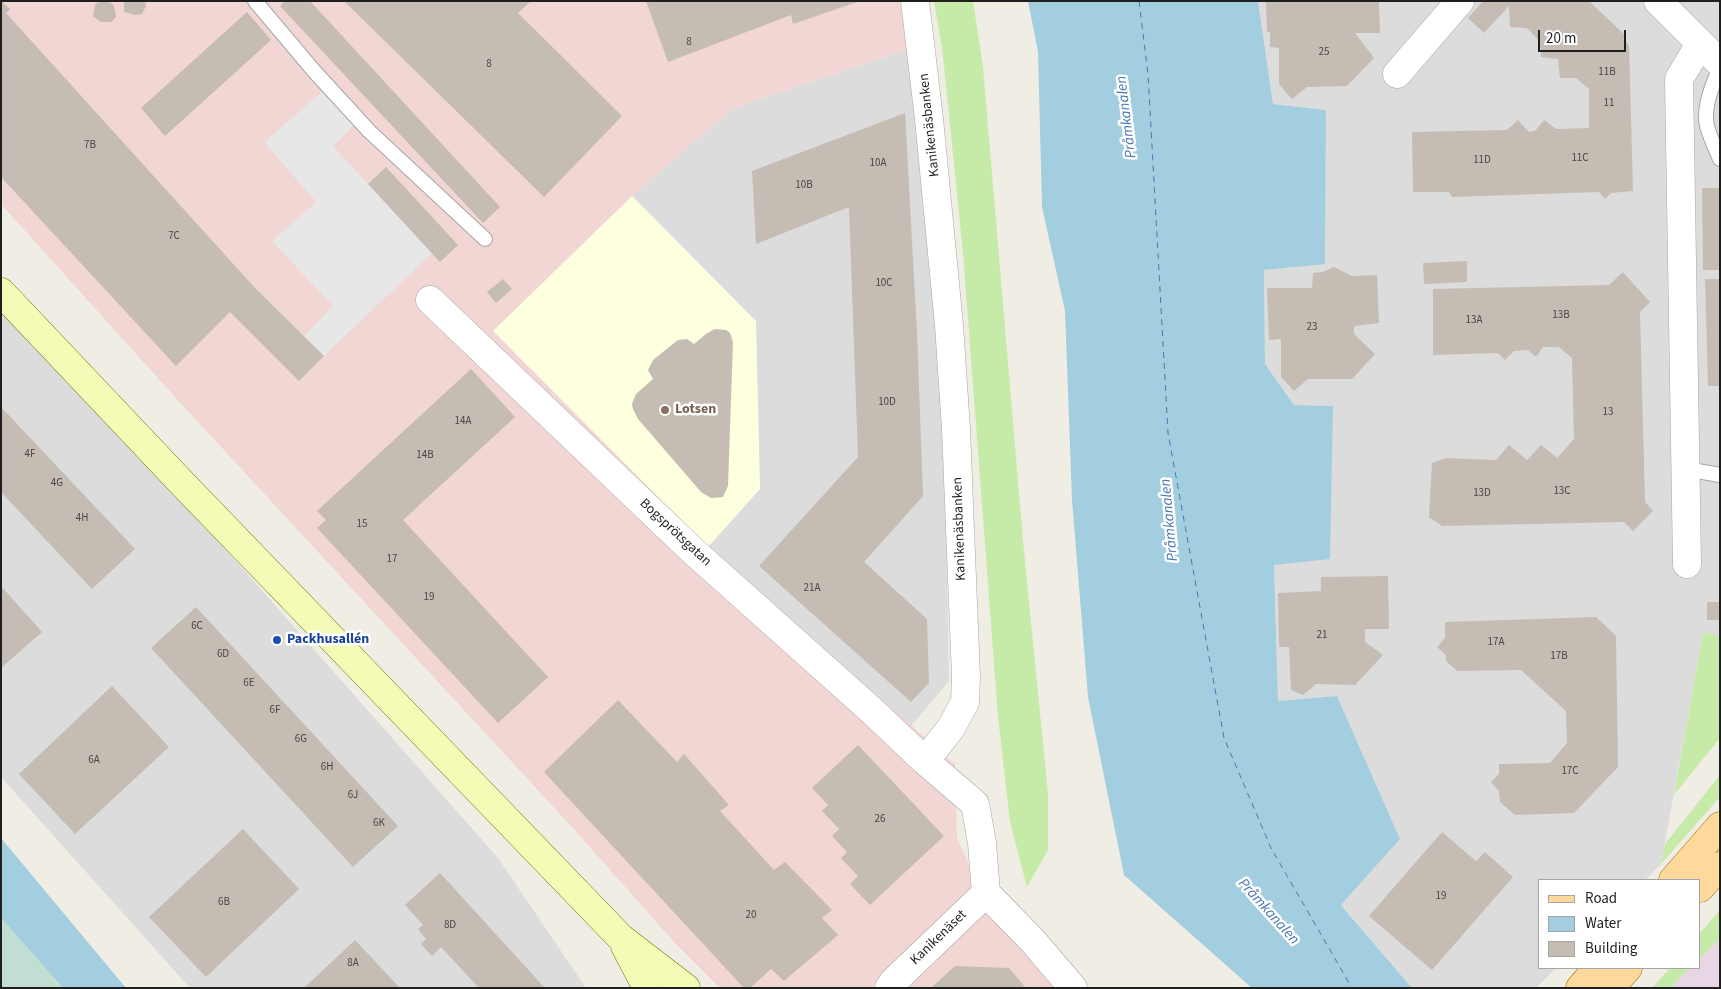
<!DOCTYPE html>
<meta charset="utf-8">
<style>
body{margin:0}
#map{position:relative;width:1721px;height:989px;overflow:hidden;background:#f0ede4;font-family:"Source Sans 3",sans-serif}
canvas{display:block}
.frame{position:absolute;inset:0;border:2px solid #1f1f1f;pointer-events:none}
.legend{position:absolute;left:1538px;top:879px;width:162px;height:90px;box-sizing:border-box;background:#fff;border:1px solid #a5a5a5;margin:0;padding:6px 9px;list-style:none;font-size:15px;color:#1f1f1f}
.legend li{display:flex;align-items:center;gap:10px;height:25px}
.legend b{width:25px;border:1px solid #a5a5a5}
.scale{position:absolute;left:1538px;top:30px;width:88px;height:22px;box-sizing:border-box;border:2px solid #1f1f1f;border-top:0;padding-left:6px;font-size:15px;line-height:18px;white-space:nowrap;color:#1f1f1f;-webkit-text-stroke:4px #fff;paint-order:stroke}
</style>
<div id="map">
<canvas width="1721" height="989"></canvas>
<div class="frame"></div>
<ul class="legend">
<li><b style="height:6px;background:#fed99b"></b>Road</li>
<li><b style="height:14px;background:#a3cedf"></b>Water</li>
<li><b style="height:14px;background:#c5bcb4"></b>Building</li>
</ul>
<div class="scale">20 m</div>
</div>
<script>
const ctx = document.querySelector('canvas').getContext('2d');
ctx.lineJoin = 'round';
function fillPath(path, color) {
  ctx.fillStyle = color;
  ctx.fill(path, 'evenodd');
}
function trace(path, color, width, dash) {
  ctx.strokeStyle = color;
  ctx.lineWidth = width;
  ctx.lineCap = dash ? 'butt' : 'round';
  ctx.setLineDash(dash || []);
  ctx.stroke(path);
}
function label(font, color, halo, rows, align = 'center') {
  ctx.font = font + ' "Source Sans 3",sans-serif';
  ctx.lineWidth = 5;
  ctx.setLineDash([]);
  ctx.textBaseline = 'middle';
  ctx.strokeStyle = halo;
  ctx.fillStyle = color;
  for (const [text, x, y, turn = 0] of rows) {
    ctx.save();
    ctx.translate(x, y);
    ctx.rotate((+turn || 0) * Math.PI / 180);
    ctx.textAlign = isNaN(turn) ? turn : align;
    if (halo) ctx.strokeText(text, 0, 0);
    ctx.fillText(text, 0, 0);
    ctx.restore();
  }
}
const residential = new Path2D(`
 M 1258,1 L 1720,1 L 1720,636 L 1703,633 L 1661,864 L 1645,880 L 1540,880 L 1540,968 L 1556,968 L 1536,988 L 1412,988 L 1341,904 L 1400,839 L 1337,696 L 1278,702 L 1274,565 L 1333,406 L 1294,405 L 1265,364 L 1264,270 L 1325,263 L 1326,110 L 1273,104 Z
 M 911,48 L 944,422 L 949,681 L 911,726 L 708,547 L 493,331 L 632,196 L 733,108 Z
 M 1,306 L 236,561 L 498,858 L 586,988 L 190,988 L 1,777 Z`);
const commercial = new Path2D(`
 M 1,1 L 902,1 L 911,48 L 733,108 L 632,196 L 708,547 L 955,764 L 957,838 L 991,916 L 1054,988 L 720,988 L 675,943 L 572,827 L 175,397 L 1,204 Z`);
const industrial = new Path2D(`
 M 1720,939 L 1720,988 L 1670,988 L 1690,968 L 1700,968 L 1700,958 Z`);
const education = new Path2D(`
 M 632,196 L 756,321 L 760,489 L 708,547 L 493,331 Z`);
const grass = new Path2D(`
 M 934,1 L 973,1 L 983,67 L 1023,540 L 1048,794 L 1048,850 L 1027,887 L 1010,822 L 998,717 L 963,253 L 942,47 Z
 M 1703,633 L 1720,636 L 1720,738 L 1674,795 Z
 M 1720,775 L 1720,797 L 1661,864 L 1665,844 Z
 M 1720,910 L 1720,939 L 1700,958 L 1700,933 Z
 M 1670,968 L 1690,968 L 1670,988 L 1652,988 Z`);
const wetland = new Path2D(`
 M 1,918 L 63,988 L 1,988 Z`);
const parking = new Path2D(`
 M 322,92 L 354,125 L 333,146 L 432,253 L 324,356 L 303,337 L 333,306 L 272,241 L 316,202 L 264,142 Z`);
const water = new Path2D(`
 M 1028,1 L 1258,1 L 1273,104 L 1326,110 L 1325,264 L 1264,270 L 1265,364 L 1294,405 L 1333,406 L 1330,559 L 1274,565 L 1278,701 L 1337,696 L 1400,839 L 1341,905 L 1412,988 L 1252,988 L 1124,875 L 1088,697 L 1072,500 L 1065,311 L 1042,207 L 1038,52 Z
 M 1,838 L 126,988 L 63,988 L 1,918 Z`);
const ferry = new Path2D(`
 M 1139,1 L 1148,74 L 1168,433 L 1224,738 L 1271,848 L 1352,988`);
const building = new Path2D(`
 M 1,1 L 10,9 L 6,13 L 255,288 L 324,356 L 299,381 L 230,312 L 176,366 L 1,177 Z
 M 99,1 L 110,2 L 114,6 L 116,17 L 111,22 L 101,22 L 93,16 L 95,5 Z
 M 124,1 L 145,1 L 146,6 L 142,14 L 135,15 L 124,12 Z
 M 285,1 L 310,1 L 500,207 L 483,223 L 280,6 Z
 M 344,1 L 531,1 L 518,13 L 622,116 L 544,197 Z
 M 646,1 L 857,1 L 857,2 L 793,24 L 791,15 L 668,62 Z
 M 1266,1 L 1379,1 L 1380,33 L 1355,33 L 1374,58 L 1347,86 L 1307,87 L 1292,99 L 1279,84 L 1279,48 L 1270,47 L 1270,32 L 1267,32 Z
 M 1483,1 L 1589,1 L 1626,36 L 1623,39 L 1629,45 L 1633,191 L 1611,193 L 1605,199 L 1599,192 L 1452,197 L 1449,192 L 1413,192 L 1412,132 L 1507,130 L 1518,120 L 1529,132 L 1535,131 L 1544,120 L 1556,129 L 1589,128 L 1589,89 L 1576,78 L 1560,78 L 1558,59 L 1541,57 L 1540,42 L 1527,28 L 1510,27 L 1509,6 L 1484,33 L 1468,18 Z
 M 247,12 L 271,40 L 165,136 L 141,108 Z
 M 905,113 L 917,332 L 923,496 L 864,562 L 927,619 L 929,683 L 911,702 L 759,566 L 858,457 L 849,207 L 756,244 L 752,171 Z
 M 386,167 L 458,245 L 440,262 L 368,184 Z
 M 1702,188 L 1720,188 L 1720,270 L 1703,270 Z
 M 1467,261 L 1467,282 L 1424,284 L 1423,263 Z
 M 1334,267 L 1352,276 L 1377,275 L 1379,323 L 1354,326 L 1354,334 L 1375,354 L 1352,379 L 1308,379 L 1294,391 L 1281,377 L 1281,339 L 1269,340 L 1267,288 L 1312,288 L 1313,273 L 1323,272 Z
 M 1623,272 L 1650,302 L 1640,312 L 1645,502 L 1653,511 L 1633,531 L 1624,522 L 1442,526 L 1429,517 L 1432,463 L 1446,458 L 1496,460 L 1509,445 L 1527,460 L 1541,445 L 1557,458 L 1574,439 L 1572,358 L 1559,347 L 1543,347 L 1536,357 L 1528,350 L 1514,351 L 1505,360 L 1498,353 L 1433,355 L 1433,289 L 1609,285 Z
 M 503,279 L 512,289 L 496,303 L 487,292 Z
 M 1705,279 L 1720,279 L 1720,386 L 1708,386 Z
 M 715,329 L 726,330 L 730,333 L 733,342 L 728,486 L 723,497 L 711,498 L 701,492 L 638,419 L 633,409 L 632,404 L 636,394 L 653,379 L 648,370 L 653,360 L 678,340 L 687,339 L 694,344 L 706,334 Z
 M 471,369 L 515,417 L 403,520 L 548,677 L 498,723 L 317,528 L 326,520 L 317,511 Z
 M 1,407 L 135,549 L 92,589 L 1,492 Z
 M 1388,576 L 1389,629 L 1365,629 L 1365,642 L 1383,655 L 1355,685 L 1316,684 L 1303,695 L 1291,690 L 1289,647 L 1279,647 L 1278,593 L 1321,591 L 1321,577 Z
 M 1,586 L 42,632 L 1,668 Z
 M 1707,602 L 1720,602 L 1720,620 L 1707,620 Z
 M 196,607 L 398,826 L 353,867 L 151,648 Z
 M 1596,617 L 1616,636 L 1618,767 L 1574,813 L 1515,815 L 1500,802 L 1499,791 L 1491,782 L 1499,774 L 1499,764 L 1550,763 L 1567,743 L 1566,711 L 1521,670 L 1457,671 L 1446,661 L 1446,655 L 1437,647 L 1445,638 L 1445,622 Z
 M 112,686 L 169,747 L 75,834 L 19,774 Z
 M 618,700 L 677,762 L 684,754 L 729,805 L 720,811 L 774,870 L 785,862 L 832,910 L 822,918 L 838,935 L 784,981 L 771,969 L 750,988 L 744,988 L 544,772 Z
 M 858,745 L 944,836 L 870,905 L 850,884 L 858,876 L 841,858 L 847,852 L 832,836 L 839,829 L 822,811 L 828,805 L 812,788 Z
 M 243,829 L 299,889 L 206,977 L 149,917 Z
 M 1442,832 L 1476,861 L 1485,852 L 1513,877 L 1432,970 L 1369,916 Z
 M 440,873 L 545,988 L 479,988 L 441,947 L 432,956 L 421,944 L 426,939 L 418,929 L 423,925 L 405,905 Z
 M 355,940 L 400,988 L 304,988 Z
 M 955,966 L 1009,968 L 1026,988 L 931,988 Z`);
const lane = new Path2D(`
 M 255,1 L 314,71 L 369,131 L 485,239
 M 1720,69 C 1712,84 1703,109 1707,126 C 1710,137 1715,148 1720,159
 M 1686,469 L 1720,475`);
const street = new Path2D(`
 M 915,1 L 929,119 L 949,325 L 956,429 L 966,677 L 965,702 L 951,728 L 925,761
 M 1658,1 L 1720,63
 M 1397,74 L 1460,1
 M 430,300 L 693,551 L 870,709 L 925,761 L 975,804 L 982,843 L 986,893 L 1032,940 L 1073,988
 M 1687,564 L 1679,79 L 1700,44
 M 889,988 L 893,982 L 986,893`);
const secondary = new Path2D(`
 M 1,292 L 180,481 L 621,938 L 686,988
 M 625,946 L 647,988`);
const primary = new Path2D(`
 M 1673,880 L 1720,826
 M 1700,888 L 1720,866
 M 1580,988 L 1597,968
 M 1610,988 L 1628,968`);
const markers = [
 [665,410,5,"#8d6e63"],
 [277,640,5,"#1a4fb4"]
];
const numberNames = [
 ["8",689,43],
 ["25",1324,53],
 ["8",489,65],
 ["11B",1607,73],
 ["11",1609,104],
 ["7B",90,146],
 ["11C",1580,159],
 ["11D",1482,161],
 ["10A",878,164],
 ["10B",804,186],
 ["7C",174,237],
 ["10C",884,284],
 ["13B",1561,316],
 ["13A",1474,321],
 ["23",1312,328],
 ["10D",887,403],
 ["13",1608,413],
 ["14A",463,422],
 ["4F",30,455],
 ["14B",425,456],
 ["4G",57,484],
 ["13C",1562,492],
 ["13D",1482,494],
 ["4H",82,519],
 ["15",362,525],
 ["17",392,560],
 ["21A",812,589],
 ["19",429,598],
 ["6C",197,627],
 ["21",1322,636],
 ["17A",1496,643],
 ["6D",223,655],
 ["17B",1559,657],
 ["6E",249,684],
 ["6F",275,711],
 ["6G",301,740],
 ["6A",94,761],
 ["6H",327,768],
 ["17C",1570,772],
 ["6J",353,796],
 ["26",880,820],
 ["6K",379,824],
 ["19",1441,897],
 ["6B",224,903],
 ["20",751,916],
 ["8D",450,926],
 ["8A",353,964]
];
const streetNames = [
 ["Kanikenäsbanken",930,125,-96],
 ["Kanikenäsbanken",960,529,-92],
 ["Bogsprötsgatan",675,533,43],
 ["Kanikenäset",939,938,-44]
];
const educationNames = [
 ["Lotsen",675,410]
];
const transitNames = [
 ["Packhusallén",287,640]
];
const waterNames = [
 ["Pråmkanalen",1127,117,-97],
 ["Pråmkanalen",1170,520,-95],
 ["Pråmkanalen",1268,912,48]
];
fillPath(residential, '#dddcdc');
fillPath(commercial, '#f1d6d3');
fillPath(industrial, '#e9d6e4');
fillPath(education, '#fdffde');
fillPath(grass, '#c6eba9');
fillPath(wetland, '#c1ded2');
fillPath(parking, '#e7e7e7');
fillPath(water, '#a3cedf');
trace(ferry, '#4877b2', 1, [6, 5]);
fillPath(building, '#c5bcb4');
trace(lane, '#a6a6a6', 16);
trace(street, '#a6a6a6', 29);
trace(secondary, '#667a01', 29);
trace(primary, '#996f00', 29);
trace(lane, '#fff', 14);
trace(street, '#fff', 28);
trace(secondary, '#f4fbb7', 28);
trace(primary, '#fed99b', 28);
for (const [x, y, r, color] of markers) {
  const dot = new Path2D();
  dot.arc(x, y, r, 0, 2 * Math.PI);
  ctx.fillStyle = color;
  ctx.fill(dot);
  trace(dot, '#fff', 2);
}
label('11px', '#484644', null, numberNames);
label('14px', '#1f1f1f', '#fff', streetNames);
label('bold 14px', '#785e54', '#fff', educationNames, 'left');
label('bold 14px', '#164399', '#fff', transitNames, 'left');
label('italic 15px', '#4877b2', '#fff', waterNames);
</script>
